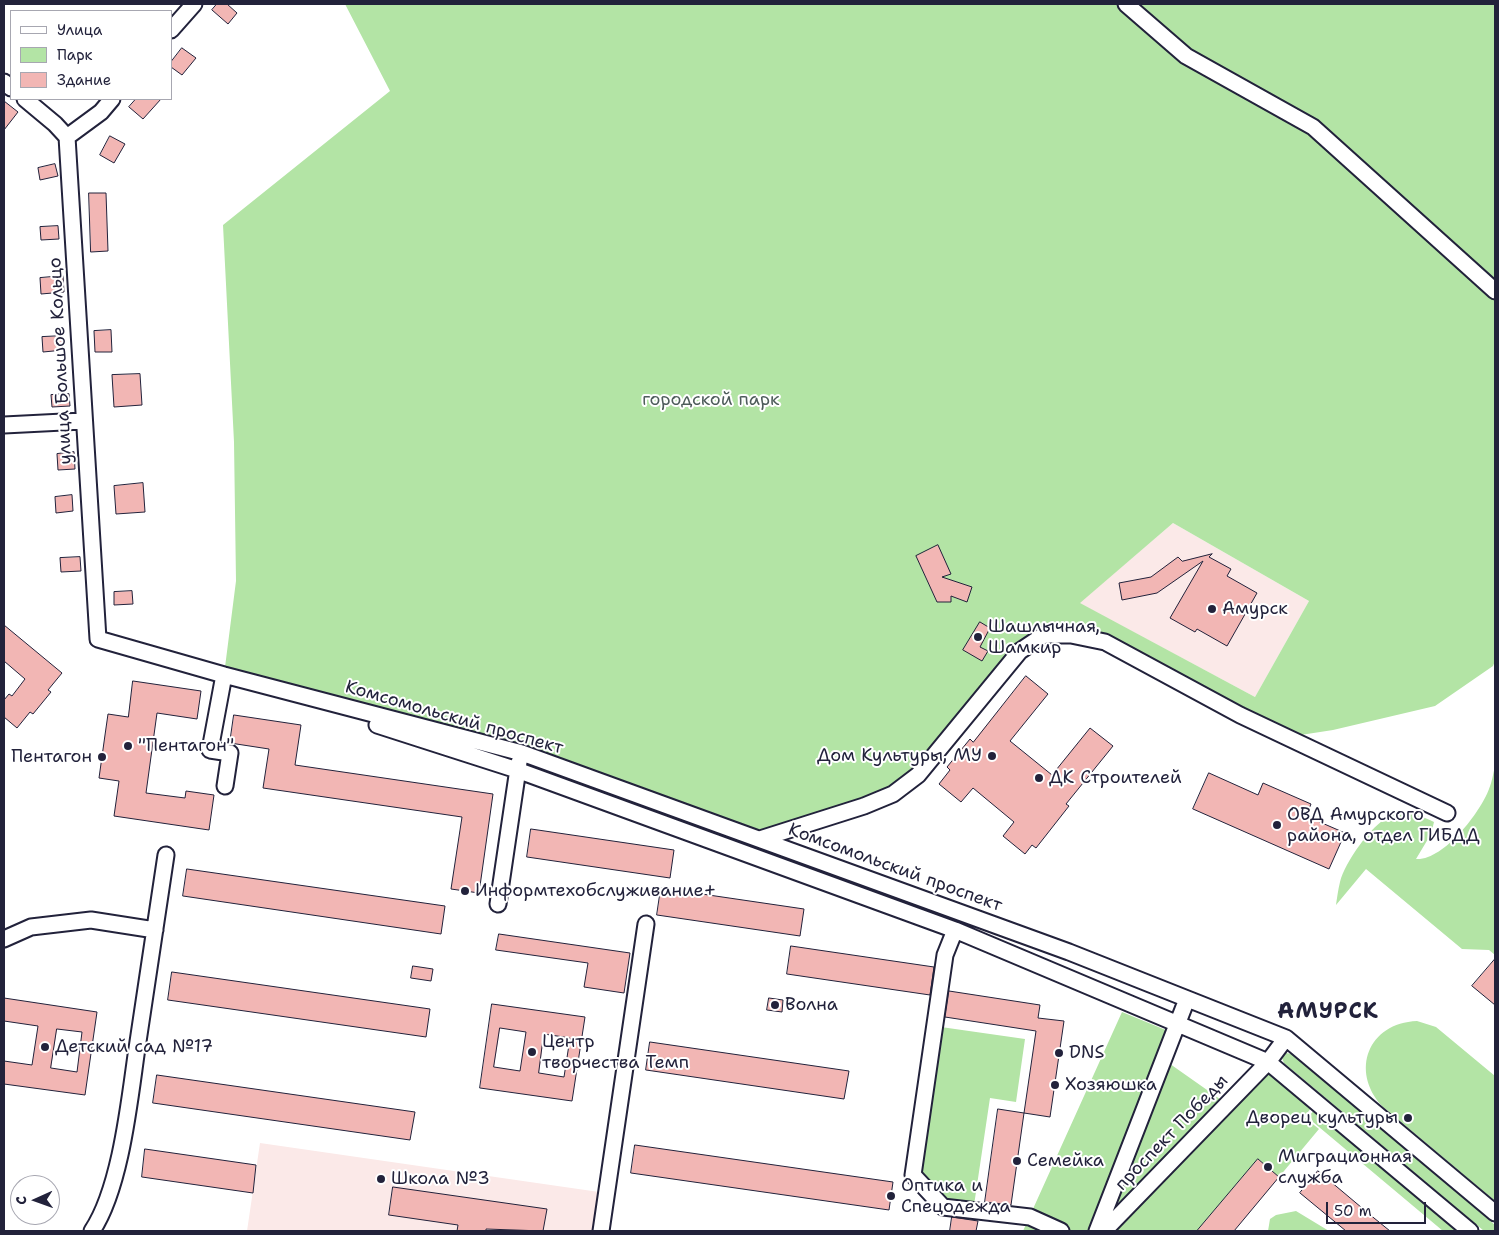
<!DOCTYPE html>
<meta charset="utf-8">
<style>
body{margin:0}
#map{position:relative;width:1499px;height:1235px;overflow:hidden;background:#fff;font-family:"Shantell Sans",sans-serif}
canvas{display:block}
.frame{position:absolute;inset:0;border:5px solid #22223b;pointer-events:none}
.legend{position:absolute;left:10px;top:10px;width:162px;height:90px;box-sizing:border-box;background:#fff;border:1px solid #a7a7b1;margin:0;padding:6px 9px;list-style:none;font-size:15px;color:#22223b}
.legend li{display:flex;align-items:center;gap:10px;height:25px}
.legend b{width:25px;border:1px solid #a7a7b1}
.north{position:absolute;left:10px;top:1175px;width:50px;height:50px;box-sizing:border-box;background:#fff;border:1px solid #a7a7b1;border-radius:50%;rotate:268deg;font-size:14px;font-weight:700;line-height:20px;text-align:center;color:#22223b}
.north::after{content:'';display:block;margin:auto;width:18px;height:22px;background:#22223b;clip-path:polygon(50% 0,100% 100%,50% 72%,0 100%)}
.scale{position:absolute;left:1326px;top:1202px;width:100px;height:22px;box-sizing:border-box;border:2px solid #22223b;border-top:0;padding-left:6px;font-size:15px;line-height:18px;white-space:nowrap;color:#22223b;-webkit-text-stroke:4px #fff;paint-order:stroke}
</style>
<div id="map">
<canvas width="1499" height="1235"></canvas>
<div class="frame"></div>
<ul class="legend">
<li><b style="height:6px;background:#fff"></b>Улица</li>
<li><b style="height:14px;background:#b3e4a5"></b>Парк</li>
<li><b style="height:14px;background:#f2b6b4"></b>Здание</li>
</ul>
<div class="north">С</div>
<div class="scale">50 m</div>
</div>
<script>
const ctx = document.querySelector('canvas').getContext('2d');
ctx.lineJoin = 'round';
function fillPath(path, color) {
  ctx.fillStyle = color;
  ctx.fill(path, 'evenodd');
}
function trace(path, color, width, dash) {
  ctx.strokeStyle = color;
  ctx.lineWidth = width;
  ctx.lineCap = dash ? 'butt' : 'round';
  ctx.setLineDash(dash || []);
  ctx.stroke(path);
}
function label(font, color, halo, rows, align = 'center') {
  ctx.font = font + ' "Shantell Sans",sans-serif';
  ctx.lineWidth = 4;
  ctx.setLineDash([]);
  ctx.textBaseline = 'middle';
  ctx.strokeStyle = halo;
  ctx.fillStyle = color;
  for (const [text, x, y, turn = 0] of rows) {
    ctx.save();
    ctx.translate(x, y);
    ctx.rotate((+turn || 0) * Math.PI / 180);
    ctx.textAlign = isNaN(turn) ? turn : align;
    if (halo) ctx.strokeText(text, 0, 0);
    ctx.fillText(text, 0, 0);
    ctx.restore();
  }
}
const built = new Path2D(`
 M 1173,523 L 1309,601 L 1255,697 L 1079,603 Z
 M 260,1143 L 606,1193 L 601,1231 L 247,1231 Z`);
const green = new Path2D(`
 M 345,4 L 1495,4 L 1495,661 L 1493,666 L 1435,706 L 1333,730 L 1294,736 L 1105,642 L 1044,635 L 893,794 L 760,839 L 522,753 L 224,675 L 236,581 L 234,442 L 223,225 L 390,91 ZM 1173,523 L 1309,601 L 1255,697 L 1080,603 Z
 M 1495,766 L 1495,955 L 1489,950 L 1462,949 L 1366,869 L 1336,905 C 1337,898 1338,890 1340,882 C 1345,862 1371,825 1390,816 C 1405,809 1421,816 1434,822 L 1431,834 L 1416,859 C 1443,861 1480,813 1489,789 C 1492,782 1493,774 1495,766 Z
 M 1122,1012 L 1173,1033 L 1163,1059 L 1227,1104 L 1268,1062 L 1316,1102 L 1304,1117 L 1319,1129 L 1279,1177 L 1258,1159 L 1197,1231 L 1104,1231 L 1127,1207 L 1111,1197 L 1097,1231 L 1023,1231 Z
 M 1417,1021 L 1436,1027 L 1495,1076 L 1495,1201 L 1382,1106 C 1350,1071 1368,1023 1417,1021 Z
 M 934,1026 L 1025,1039 L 1016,1102 L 990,1098 L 973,1212 L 943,1207 L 913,1175 Z
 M 1286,1053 L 1292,1054 L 1495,1225 L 1495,1231 L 1484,1231 L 1284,1063 L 1282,1058 Z
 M 1315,1109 L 1467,1231 L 1443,1231 L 1313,1122 L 1310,1115 Z
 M 1296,1211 L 1329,1231 L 1268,1231 L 1270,1219 L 1276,1215 Z`);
const building = new Path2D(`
 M 217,4 L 227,4 L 237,13 L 228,24 L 212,10 Z
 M 182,48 L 196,58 L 182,75 L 171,67 L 171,62 Z
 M 136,99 L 161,99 L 143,119 L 129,107 Z
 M 4,101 L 18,112 L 4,130 Z
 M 110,136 L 125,144 L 114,163 L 100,155 Z
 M 55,164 L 58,176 L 40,180 L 38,168 Z
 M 89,193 L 106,193 L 108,251 L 91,252 Z
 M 58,226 L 59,239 L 41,240 L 40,227 Z
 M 63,276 L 64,292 L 41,294 L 40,278 Z
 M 111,330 L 112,352 L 95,352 L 94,331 Z
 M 63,336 L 64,350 L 43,352 L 42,337 Z
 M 140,374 L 142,405 L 114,407 L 112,375 Z
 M 69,394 L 70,406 L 52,407 L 51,395 Z
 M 74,452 L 75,469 L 58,470 L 57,454 Z
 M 143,483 L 145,512 L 116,514 L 114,486 Z
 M 72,495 L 73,511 L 56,513 L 55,497 Z
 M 938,545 L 951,574 L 942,577 L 972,587 L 967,602 L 951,596 L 951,602 L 937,602 L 916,556 Z
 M 1212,554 L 1209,557 L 1231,569 L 1227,576 L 1257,593 L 1227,646 L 1197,629 L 1195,632 L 1170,618 L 1203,561 L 1157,593 L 1122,600 L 1119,583 L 1151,577 L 1178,557 L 1182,561 Z
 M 80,557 L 81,571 L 61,572 L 60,558 Z
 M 132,591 L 133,604 L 114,605 L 114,592 Z
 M 980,622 L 990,628 L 980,647 L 988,651 L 982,661 L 963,650 Z
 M 4,625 L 62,673 L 48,690 L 51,692 L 33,714 L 30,712 L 17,728 L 4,717 L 4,700 L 9,694 L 12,696 L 25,679 L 4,661 Z
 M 1026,676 L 1048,694 L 1010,741 L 1052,775 L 1090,728 L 1113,746 L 1066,804 L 1069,806 L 1036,848 L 1032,845 L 1025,854 L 1003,836 L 1014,822 L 973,788 L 961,802 L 939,784 L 950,770 L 947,767 L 970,739 L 973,742 Z
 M 133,681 L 201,691 L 197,719 L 157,713 L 146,793 L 185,798 L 186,791 L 214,795 L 209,830 L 114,816 L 119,781 L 99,778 L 105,735 L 108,714 L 128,717 Z
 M 234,715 L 301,725 L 295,765 L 493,794 L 479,893 L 451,889 L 462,817 L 263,788 L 269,749 L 230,743 Z
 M 1209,773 L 1258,795 L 1263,783 L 1311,804 L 1306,816 L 1345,833 L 1329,869 L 1193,809 Z
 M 531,829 L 674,850 L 670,878 L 527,857 Z
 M 187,869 L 445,906 L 441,934 L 183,896 Z
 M 661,888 L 804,909 L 800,936 L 657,915 Z
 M 499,934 L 630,953 L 624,993 L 584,987 L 588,963 L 496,950 Z
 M 791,946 L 934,967 L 930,995 L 787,974 Z
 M 1495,959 L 1495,1005 L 1472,986 Z
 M 413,966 L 433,969 L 431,981 L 411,978 Z
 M 172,972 L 430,1009 L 426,1037 L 168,1000 Z
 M 949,991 L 1040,1005 L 1038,1018 L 1064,1021 L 1050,1117 L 1024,1113 L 1036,1031 L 945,1017 Z
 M 4,998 L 97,1012 L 85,1095 L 4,1084 L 4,1061 L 32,1065 L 38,1026 L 4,1021 ZM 57,1029 L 82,1032 L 77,1072 L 51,1068 Z
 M 769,998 L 783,1000 L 782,1012 L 767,1010 Z
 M 492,1004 L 585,1017 L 572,1101 L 480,1088 ZM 500,1028 L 526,1032 L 520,1071 L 494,1067 ZM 544,1034 L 570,1038 L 564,1077 L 539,1073 Z
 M 650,1042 L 849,1071 L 844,1099 L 646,1070 Z
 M 157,1075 L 415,1112 L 410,1140 L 153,1103 Z
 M 998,1109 L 1024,1113 L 1011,1205 L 985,1202 Z
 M 635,1145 L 893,1182 L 889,1210 L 631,1173 Z
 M 145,1149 L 256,1165 L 253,1193 L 142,1177 Z
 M 1258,1159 L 1279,1177 L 1234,1231 L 1197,1231 Z
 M 1318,1171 L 1374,1218 L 1390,1231 L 1346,1231 L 1300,1193 Z
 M 393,1187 L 547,1209 L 543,1231 L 486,1229 L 486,1231 L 457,1231 L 458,1225 L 389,1215 Z
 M 952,1217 L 978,1221 L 976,1231 L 950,1231 Z`);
const minor = new Path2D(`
 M 1126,4 L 1186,56 L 1313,127 L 1495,291
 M 171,30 L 194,4
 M 4,82 L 11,88
 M 25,99 L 55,124 L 67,137 L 98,639 L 224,675 L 522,753 L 1069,952 L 1286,1038 L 1495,1213
 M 67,137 L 101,112 L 112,99
 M 4,425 L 83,421
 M 224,675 L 210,750 L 230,753 L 225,786
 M 377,725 L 517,770 L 955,930 L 1268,1062 L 1470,1231
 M 760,839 L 864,806 L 893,794 L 918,775 L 1020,651 L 1044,635 L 1071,635 L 1105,642 L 1240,715 L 1447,813
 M 498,904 L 519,762
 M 955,930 L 945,955 L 913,1175 L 943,1207 L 1030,1217 L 1061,1231
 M 4,939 L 31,927 L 91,920 L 155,930
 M 92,1231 C 120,1189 129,1105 136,1055 C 146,988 156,922 166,855
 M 601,1231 L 646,924
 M 1097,1231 L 1187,999
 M 1104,1231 L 1268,1062 L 1286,1038`);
const markers = [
 [1212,609,5,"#22223b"],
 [978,637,5,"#22223b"],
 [128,746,5,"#22223b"],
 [992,756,5,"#22223b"],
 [102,757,5,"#22223b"],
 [1039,778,5,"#22223b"],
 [1277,825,5,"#22223b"],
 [465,891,5,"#22223b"],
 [775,1005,5,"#22223b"],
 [45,1047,5,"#22223b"],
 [532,1052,5,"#22223b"],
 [1059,1053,5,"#22223b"],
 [1055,1085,5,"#22223b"],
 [1408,1118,5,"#22223b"],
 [1017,1161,5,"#22223b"],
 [1268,1167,5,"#22223b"],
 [381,1179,5,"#22223b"],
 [891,1196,5,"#22223b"]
];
const streetNames = [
 ["улица Большое Кольцо",61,361,-93],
 ["Комсомольский проспект",454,718,16],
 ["Комсомольский проспект",895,868,20],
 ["проспект Победы",1172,1133,-46]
];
const parkNames = [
 ["городской парк",711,400]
];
const poiNames = [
 ["Амурск",1222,609],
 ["Шашлычная,",988,627],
 ["Шамкир",988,648],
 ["\"Пентагон\"",138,746],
 ["Дом Культуры, МУ",982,756,"right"],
 ["Пентагон",92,757,"right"],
 ["ДК Строителей",1049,778],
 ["ОВД Амурского",1287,815],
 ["района, отдел ГИБДД",1287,836],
 ["Информтехобслуживание+",475,891],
 ["Волна",785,1005],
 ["Центр",542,1042],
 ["творчества Темп",542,1063],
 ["Детский сад №17",55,1047],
 ["DNS",1069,1053],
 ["Хозяюшка",1065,1085],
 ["Дворец культуры",1398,1118,"right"],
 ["Миграционная",1278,1157],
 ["служба",1278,1178],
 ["Семейка",1027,1161],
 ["Школа №3",391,1179],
 ["Оптика и",901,1186],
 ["Спецодежда",901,1207]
];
const districtNames = [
 ["АМУРСК",1328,1012]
];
fillPath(built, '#fbe9e8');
fillPath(green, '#b3e4a5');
fillPath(building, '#f2b6b4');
trace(building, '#22223b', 1);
trace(minor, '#22223b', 19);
trace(minor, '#fff', 15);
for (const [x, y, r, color] of markers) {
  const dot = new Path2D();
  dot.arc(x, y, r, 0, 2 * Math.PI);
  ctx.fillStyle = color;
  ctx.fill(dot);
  trace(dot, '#fff', 2);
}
label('18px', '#22223b', '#fff', streetNames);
label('18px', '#4e5c5b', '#fff', parkNames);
label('18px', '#22223b', '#fff', poiNames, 'left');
ctx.letterSpacing = '1px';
label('bold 22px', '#22223b', '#fff', districtNames);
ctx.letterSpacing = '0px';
</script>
